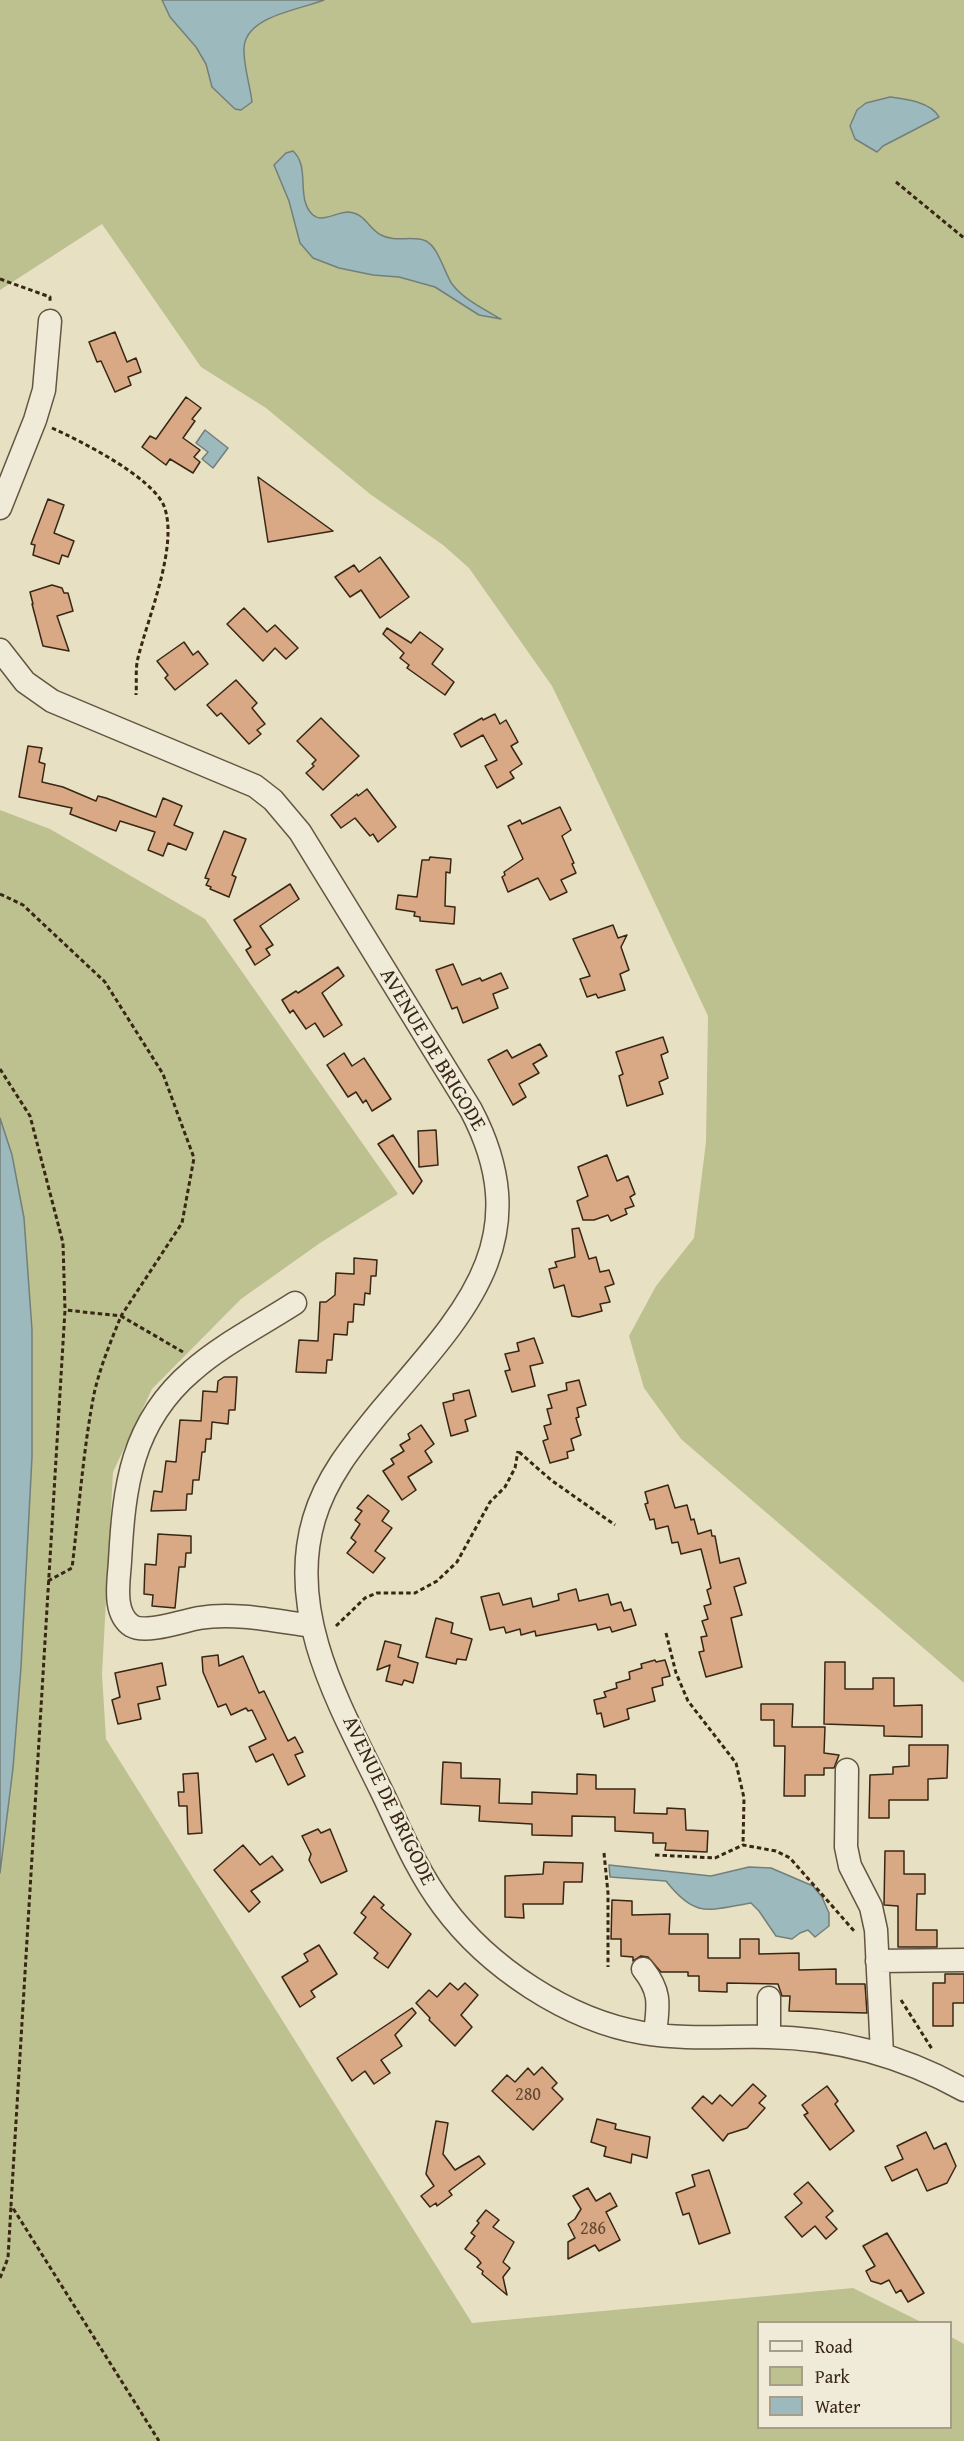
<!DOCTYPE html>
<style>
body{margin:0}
#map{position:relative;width:964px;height:2441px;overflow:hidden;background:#e8e0c3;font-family:"Gentium Book Plus",serif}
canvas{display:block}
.legend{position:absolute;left:757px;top:2321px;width:195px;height:108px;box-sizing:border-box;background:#f0ebd8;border:2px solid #a69d8a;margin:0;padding:8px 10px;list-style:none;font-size:18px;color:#372714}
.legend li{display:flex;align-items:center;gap:12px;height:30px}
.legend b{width:30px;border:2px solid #a69d8a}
</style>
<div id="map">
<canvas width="964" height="2441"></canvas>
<ul class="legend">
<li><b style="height:8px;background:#f0ebd8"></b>Road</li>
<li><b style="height:16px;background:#bdc08f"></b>Park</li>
<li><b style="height:16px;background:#9cbabe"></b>Water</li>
</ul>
</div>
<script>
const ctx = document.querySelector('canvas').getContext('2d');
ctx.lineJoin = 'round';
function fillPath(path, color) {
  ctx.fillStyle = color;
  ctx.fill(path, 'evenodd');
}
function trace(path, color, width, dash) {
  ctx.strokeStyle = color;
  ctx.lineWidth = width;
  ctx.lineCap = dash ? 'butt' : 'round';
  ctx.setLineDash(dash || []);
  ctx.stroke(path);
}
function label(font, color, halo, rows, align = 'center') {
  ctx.font = font + ' "Gentium Book Plus",serif';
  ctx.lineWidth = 4.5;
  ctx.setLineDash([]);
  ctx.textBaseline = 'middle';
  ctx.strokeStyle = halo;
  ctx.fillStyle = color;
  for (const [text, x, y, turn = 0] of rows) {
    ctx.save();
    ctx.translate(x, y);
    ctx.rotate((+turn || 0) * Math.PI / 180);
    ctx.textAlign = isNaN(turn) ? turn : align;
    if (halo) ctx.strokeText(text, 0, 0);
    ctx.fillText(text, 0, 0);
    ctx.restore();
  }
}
const green = new Path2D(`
 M 0,0 L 964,0 L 964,1683 L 681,1439 L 644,1388 L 629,1336 L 656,1286 L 694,1238 L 706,1142 L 708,1016 L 591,767 L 552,686 L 469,568 L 443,545 L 370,494 L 266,408 L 201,367 L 102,224 L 0,290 Z
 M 0,810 L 50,829 L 205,919 L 398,1194 L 320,1243 L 241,1299 L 152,1389 L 113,1472 L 102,1674 L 106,1739 L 472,2323 L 853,2288 L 921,2322 L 758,2322 L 758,2428 L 950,2428 L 951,2337 L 964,2344 L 964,2441 L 0,2441 L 0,1873 L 13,1768 L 21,1667 L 32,1457 L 32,1330 L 24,1218 L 12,1155 L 0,1118 Z`);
const water = new Path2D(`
 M 162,0 L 324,0 C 300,10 242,16 244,51 C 244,68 250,85 252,102 L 241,110 L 235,109 L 212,87 L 206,64 L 196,47 L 170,17 Z
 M 890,97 C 906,99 931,102 939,117 L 883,146 L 877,152 L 855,139 L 850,126 L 857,110 L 866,103 Z
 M 293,151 C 311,167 295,199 313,215 C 322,223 337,212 348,212 C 365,213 368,228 381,235 C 395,243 413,235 426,241 C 439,248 444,272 452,284 C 463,299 485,310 501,319 L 479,315 L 435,287 L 399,277 L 373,275 L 339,268 L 313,258 L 300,243 L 289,201 L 274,165 L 286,153 Z
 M 205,430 L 228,448 L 213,468 L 202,459 L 208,452 L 196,443 Z
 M 0,1118 L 12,1155 L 24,1218 L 32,1330 L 32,1457 L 21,1667 L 13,1768 L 0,1873 Z
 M 609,1865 L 711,1876 L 749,1867 L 771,1868 L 813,1886 L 822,1897 L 829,1913 L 829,1926 L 815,1937 L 808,1930 L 800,1933 L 792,1939 L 776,1936 L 759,1911 L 751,1903 C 708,1910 696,1919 666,1881 L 610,1877 Z`);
const building = new Path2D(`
 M 115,332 L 127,362 L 136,358 L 141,372 L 128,377 L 131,385 L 115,392 L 101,361 L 97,362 L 89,342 Z
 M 186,397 L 201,408 L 192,419 L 195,421 L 183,438 L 200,450 L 194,457 L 200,462 L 193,473 L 170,459 L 166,465 L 142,447 L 150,436 L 156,439 Z
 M 258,477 L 333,531 L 268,542 Z
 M 48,499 L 64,505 L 54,533 L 74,541 L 68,557 L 62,555 L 59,564 L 33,555 L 35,545 L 31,544 Z
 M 380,557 L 409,597 L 380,618 L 361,590 L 350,597 L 335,577 L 354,565 L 359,572 Z
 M 52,585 L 62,588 L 64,593 L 68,593 L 73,611 L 57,616 L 69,651 L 43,646 L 32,604 L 33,604 L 30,592 Z
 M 244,608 L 267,632 L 275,625 L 298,648 L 286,659 L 275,648 L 263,661 L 227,624 Z
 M 387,628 L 411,643 L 420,632 L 443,649 L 432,664 L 454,682 L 445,695 L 407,668 L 409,665 L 400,658 L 404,653 L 383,634 Z
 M 184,642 L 193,655 L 198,651 L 208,664 L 175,690 L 165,678 L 168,675 L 157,661 Z
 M 236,680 L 257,703 L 252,708 L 265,724 L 257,730 L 261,734 L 249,744 L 221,713 L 217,716 L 207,705 Z
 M 495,714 L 500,724 L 506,720 L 518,742 L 511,746 L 522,764 L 510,772 L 514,778 L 497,788 L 485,766 L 497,760 L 483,735 L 461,747 L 454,734 L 482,718 L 483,720 Z
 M 321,718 L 359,756 L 323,790 L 306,773 L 314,766 L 312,764 L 316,760 L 297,741 Z
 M 28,746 L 42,748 L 39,762 L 45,764 L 42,782 L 63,787 L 96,801 L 98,796 L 106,798 L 156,817 L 163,798 L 182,806 L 174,825 L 193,833 L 186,850 L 168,843 L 163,856 L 148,850 L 155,832 L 120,821 L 116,831 L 70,814 L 72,808 L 19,797 Z
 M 367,789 L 396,827 L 378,842 L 373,834 L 370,836 L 355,818 L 341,828 L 331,815 L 357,794 L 358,796 Z
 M 560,807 L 571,830 L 562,836 L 574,863 L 572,864 L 576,873 L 561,880 L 567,892 L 550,900 L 538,878 L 508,892 L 502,877 L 505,875 L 504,872 L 523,859 L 508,826 L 520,820 L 522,824 Z
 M 224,831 L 246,839 L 232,875 L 236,877 L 229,897 L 210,889 L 211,887 L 206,885 L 209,879 L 205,878 Z
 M 430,857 L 451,859 L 450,873 L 446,872 L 445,906 L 455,907 L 454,924 L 420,921 L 420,917 L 414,916 L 415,912 L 396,909 L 398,895 L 417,897 L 422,860 L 429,860 Z
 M 290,884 L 299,899 L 260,926 L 273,945 L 266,949 L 270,955 L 255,965 L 246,950 L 251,947 L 234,920 Z
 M 613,925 L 618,938 L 627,935 L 621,947 L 629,970 L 620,974 L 625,990 L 598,998 L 596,994 L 587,997 L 580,979 L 590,976 L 573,939 Z
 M 453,964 L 462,985 L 480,978 L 482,981 L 501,973 L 508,988 L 493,994 L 498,1008 L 463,1023 L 457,1007 L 452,1009 L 436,970 Z
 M 338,967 L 344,976 L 322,993 L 342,1025 L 324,1037 L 315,1023 L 306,1029 L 293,1010 L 290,1013 L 282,1000 L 296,991 L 298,993 Z
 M 663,1037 L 668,1052 L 661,1055 L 668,1078 L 659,1082 L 663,1094 L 627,1106 L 619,1076 L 623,1074 L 616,1052 Z
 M 540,1044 L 547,1056 L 533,1064 L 539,1073 L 519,1084 L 526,1097 L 513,1105 L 488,1060 L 507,1050 L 512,1058 Z
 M 344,1053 L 352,1066 L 364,1058 L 391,1099 L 372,1111 L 366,1100 L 363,1103 L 356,1092 L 348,1097 L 327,1065 Z
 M 436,1130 L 438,1165 L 419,1167 L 418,1131 Z
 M 393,1135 L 422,1181 L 413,1194 L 378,1144 Z
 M 607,1155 L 617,1181 L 628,1176 L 635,1194 L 630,1197 L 634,1206 L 625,1209 L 627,1214 L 611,1221 L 608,1215 L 594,1220 L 583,1220 L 577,1201 L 588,1196 L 578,1167 Z
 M 579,1228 L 589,1259 L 596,1257 L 600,1272 L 609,1270 L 614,1284 L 605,1287 L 610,1302 L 600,1304 L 602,1311 L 579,1317 L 572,1316 L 564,1285 L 554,1288 L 549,1269 L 557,1267 L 555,1262 L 575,1257 L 572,1229 Z
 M 354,1258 L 377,1260 L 376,1276 L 371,1276 L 370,1294 L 365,1293 L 364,1305 L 354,1304 L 353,1322 L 348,1322 L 347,1335 L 334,1334 L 332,1360 L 327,1360 L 326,1373 L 296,1372 L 299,1340 L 318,1341 L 320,1302 L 326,1302 L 335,1295 L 336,1273 L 354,1274 Z
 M 534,1338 L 543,1363 L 530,1366 L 535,1386 L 512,1392 L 505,1371 L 510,1370 L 505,1354 L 519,1351 L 517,1343 Z
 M 224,1377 L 237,1377 L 235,1410 L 229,1410 L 228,1424 L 212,1422 L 211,1439 L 206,1439 L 205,1452 L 202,1452 L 199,1480 L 193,1480 L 192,1494 L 187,1494 L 186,1510 L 151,1511 L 154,1491 L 162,1492 L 166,1461 L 176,1462 L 180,1420 L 201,1421 L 203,1391 L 217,1392 L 218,1381 Z
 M 579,1380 L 586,1405 L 577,1408 L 579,1417 L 576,1418 L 581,1435 L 571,1439 L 574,1450 L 567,1452 L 568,1458 L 550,1463 L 543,1441 L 548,1439 L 544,1426 L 551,1424 L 547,1409 L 552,1408 L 548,1395 L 567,1390 L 566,1383 Z
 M 469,1390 L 476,1416 L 465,1420 L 468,1431 L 451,1436 L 443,1403 L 454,1400 L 453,1394 Z
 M 421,1425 L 434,1444 L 425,1451 L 432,1462 L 408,1477 L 416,1490 L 402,1500 L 383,1471 L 394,1464 L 391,1459 L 404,1451 L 400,1445 L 410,1439 L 408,1434 Z
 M 668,1485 L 675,1508 L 687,1505 L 691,1520 L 694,1519 L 698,1534 L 711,1530 L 712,1536 L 715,1536 L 720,1563 L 739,1558 L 746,1583 L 734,1587 L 742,1615 L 731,1618 L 742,1667 L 706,1677 L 699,1652 L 704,1651 L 701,1637 L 707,1636 L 702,1621 L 708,1619 L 704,1606 L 711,1604 L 707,1590 L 711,1588 L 701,1549 L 681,1554 L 678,1542 L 672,1543 L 668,1526 L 656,1529 L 654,1519 L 650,1520 L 645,1504 L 648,1503 L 645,1492 Z
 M 368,1495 L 389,1511 L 382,1521 L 392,1528 L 375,1551 L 385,1558 L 373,1573 L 347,1553 L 356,1542 L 351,1538 L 360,1524 L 355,1520 L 362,1511 L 357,1508 Z
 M 158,1534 L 191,1536 L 191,1553 L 186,1553 L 185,1567 L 179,1567 L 175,1608 L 152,1606 L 153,1595 L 144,1594 L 145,1564 L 156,1565 Z
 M 576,1589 L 579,1601 L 608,1594 L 611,1605 L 621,1602 L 624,1611 L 631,1609 L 636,1625 L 612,1632 L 610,1627 L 598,1630 L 596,1624 L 536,1636 L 535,1631 L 521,1635 L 520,1629 L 506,1633 L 504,1627 L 490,1630 L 481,1597 L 499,1593 L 503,1605 L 531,1598 L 533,1607 L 559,1600 L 558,1594 Z
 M 436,1618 L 453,1623 L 451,1633 L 472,1639 L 466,1660 L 457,1659 L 456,1664 L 426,1657 Z
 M 385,1641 L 401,1645 L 398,1657 L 418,1663 L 413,1683 L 404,1680 L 402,1685 L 386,1681 L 390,1665 L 377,1670 Z
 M 218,1655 L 219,1666 L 243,1656 L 259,1693 L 264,1691 L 288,1741 L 295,1737 L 303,1752 L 295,1755 L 305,1776 L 288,1785 L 273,1754 L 256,1762 L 249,1747 L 266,1739 L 252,1710 L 248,1711 L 246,1708 L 231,1715 L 226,1704 L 218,1707 L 203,1672 L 202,1657 Z
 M 655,1660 L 656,1662 L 665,1660 L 670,1676 L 662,1678 L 663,1685 L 652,1688 L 655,1701 L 627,1709 L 629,1719 L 604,1727 L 601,1713 L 597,1714 L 594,1700 L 606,1697 L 604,1692 L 617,1688 L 616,1683 L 630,1679 L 629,1672 L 642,1668 L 641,1664 Z
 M 825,1662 L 845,1662 L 845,1689 L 873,1689 L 873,1678 L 894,1678 L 894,1706 L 922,1705 L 922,1737 L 884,1736 L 884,1726 L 824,1724 Z
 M 162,1663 L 166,1685 L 157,1687 L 160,1699 L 138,1704 L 141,1719 L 118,1724 L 112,1700 L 120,1697 L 115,1673 Z
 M 761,1704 L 793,1704 L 792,1727 L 825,1727 L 824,1753 L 839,1755 L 834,1768 L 824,1768 L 824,1775 L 805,1775 L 805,1796 L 784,1796 L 785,1746 L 774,1746 L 774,1720 L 761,1720 Z
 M 909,1745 L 948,1745 L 947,1778 L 928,1779 L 928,1800 L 889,1800 L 889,1818 L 869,1818 L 870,1775 L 893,1774 L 893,1767 L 909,1766 Z
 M 443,1762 L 461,1763 L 461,1778 L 500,1779 L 499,1803 L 532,1804 L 532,1792 L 577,1794 L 577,1774 L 596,1775 L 596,1789 L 635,1789 L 634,1813 L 667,1814 L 667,1808 L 685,1809 L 686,1830 L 708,1831 L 707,1852 L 665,1850 L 666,1843 L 653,1843 L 653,1833 L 615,1831 L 615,1817 L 572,1816 L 572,1836 L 532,1835 L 532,1824 L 479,1821 L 480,1806 L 441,1804 Z
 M 198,1773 L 202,1833 L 188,1834 L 187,1806 L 179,1806 L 178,1792 L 184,1792 L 183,1774 Z
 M 318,1829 L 321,1833 L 330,1829 L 347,1871 L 321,1883 L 309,1860 L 311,1854 L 302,1836 Z
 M 243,1845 L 260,1865 L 272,1856 L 283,1870 L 251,1891 L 260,1902 L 249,1912 L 214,1870 Z
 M 885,1851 L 904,1851 L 904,1874 L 925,1874 L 925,1894 L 917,1894 L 916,1930 L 937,1930 L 937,1947 L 898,1947 L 898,1906 L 884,1905 Z
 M 544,1862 L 583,1863 L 582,1882 L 564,1882 L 563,1904 L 523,1904 L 524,1918 L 505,1917 L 505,1876 L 543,1874 Z
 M 374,1896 L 384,1905 L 381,1908 L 411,1934 L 388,1968 L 374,1958 L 378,1953 L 354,1933 L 366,1917 L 361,1913 Z
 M 612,1900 L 632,1901 L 632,1915 L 670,1914 L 669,1934 L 708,1934 L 708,1958 L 740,1958 L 740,1939 L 759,1939 L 759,1954 L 799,1953 L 799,1970 L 836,1969 L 836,1984 L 865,1984 L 867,2013 L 789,2011 L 790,1996 L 782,1996 L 778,1984 L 727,1983 L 727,1992 L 699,1991 L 699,1976 L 688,1976 L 688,1972 L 661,1972 L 648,1957 L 641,1956 L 633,1961 L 633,1957 L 621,1956 L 621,1939 L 611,1939 Z
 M 319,1945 L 337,1974 L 311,1991 L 315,1997 L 300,2007 L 282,1977 L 308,1961 L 304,1954 Z
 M 945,1974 L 964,1974 L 964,2003 L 953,2003 L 953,2026 L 933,2026 L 933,1983 L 945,1983 Z
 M 450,1983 L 458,1990 L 465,1983 L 478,1995 L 461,2015 L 472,2027 L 455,2046 L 429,2020 L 430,2018 L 416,2003 L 429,1990 L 437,1997 Z
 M 412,2008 L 416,2013 L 395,2035 L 402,2046 L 381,2060 L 390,2073 L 374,2084 L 365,2071 L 352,2081 L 337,2058 Z
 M 542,2067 L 557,2083 L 552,2088 L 563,2099 L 533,2130 L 492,2091 L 507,2075 L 515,2082 L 528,2068 L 534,2075 Z
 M 753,2084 L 766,2096 L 759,2103 L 765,2108 L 747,2128 L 728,2134 L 723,2141 L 692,2108 L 703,2096 L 712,2104 L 720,2095 L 732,2106 Z
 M 827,2086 L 838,2101 L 835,2104 L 854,2131 L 830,2150 L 804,2115 L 808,2113 L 802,2105 Z
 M 597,2119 L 616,2124 L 615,2129 L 650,2137 L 647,2158 L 632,2154 L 631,2163 L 604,2156 L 606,2147 L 591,2142 Z
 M 436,2121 L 448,2123 L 443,2154 L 455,2170 L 479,2156 L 485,2164 L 449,2191 L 452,2195 L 437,2206 L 436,2203 L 430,2207 L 421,2196 L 434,2186 L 426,2174 Z
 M 926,2132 L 934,2149 L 946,2143 L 956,2166 L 947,2183 L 927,2191 L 917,2169 L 892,2181 L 885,2167 L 903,2159 L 897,2146 Z
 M 709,2170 L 730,2233 L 699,2244 L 689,2213 L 683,2215 L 676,2193 L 695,2186 L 692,2175 Z
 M 808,2182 L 833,2211 L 826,2217 L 837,2229 L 826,2239 L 815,2226 L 802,2237 L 785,2217 L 802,2203 L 794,2194 Z
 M 588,2188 L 596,2201 L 610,2193 L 617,2206 L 606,2212 L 620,2240 L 599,2251 L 595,2245 L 568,2259 L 568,2242 L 575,2238 L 568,2224 L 575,2219 L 581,2209 L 573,2196 Z
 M 486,2210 L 499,2220 L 493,2227 L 514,2242 L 503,2262 L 510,2268 L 503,2277 L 507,2295 L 482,2274 L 483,2271 L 477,2267 L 481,2263 L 477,2258 L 465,2249 L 475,2236 L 471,2233 L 479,2223 L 477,2221 Z
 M 887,2233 L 924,2293 L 908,2302 L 901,2290 L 896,2293 L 889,2280 L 881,2284 L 871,2281 L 866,2271 L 875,2266 L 863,2246 Z`);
const path = new Path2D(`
 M 896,182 L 964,238
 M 0,279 L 50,297 L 50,302
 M 52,428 C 81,441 152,477 164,506 C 179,545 148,617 138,658 C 135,669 137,683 136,695
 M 0,894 L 23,905 L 105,982 L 163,1074 L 194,1158 L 182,1223 L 121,1316 L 65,1310
 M 0,1069 L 30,1116 L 63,1243 L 65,1310 L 11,2205 L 159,2441
 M 519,1452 L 551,1480 L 615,1525
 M 48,1581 L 72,1568 C 79,1510 83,1451 94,1394 C 100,1367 111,1341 121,1316 L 183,1352
 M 336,1626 L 365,1598 L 377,1593 L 415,1593 L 437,1581 L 457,1562 L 490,1502 L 505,1487 L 515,1468 L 518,1451
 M 666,1633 L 676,1673 L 688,1701 L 736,1763 L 744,1798 L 743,1845
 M 604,1853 L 608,1893 L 608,1967
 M 655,1855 L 715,1858 L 743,1845 L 776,1851 L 790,1858 L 855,1932
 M 901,2000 L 932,2049
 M 0,2278 L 8,2258 L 11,2206`);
const minor = new Path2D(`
 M 0,508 L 35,420 L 44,390 L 50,321
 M 0,650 L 25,682 L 52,701 L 255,786 L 273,800 L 300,832 L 471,1110 C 541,1243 459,1318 379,1413 C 352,1446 326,1478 314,1519 C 286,1614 340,1706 381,1790 C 400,1829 416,1870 443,1906 C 488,1967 567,2020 643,2033 C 685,2040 726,2036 768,2037 C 837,2038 903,2056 964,2090
 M 295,1303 C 261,1325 221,1345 192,1371 C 131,1423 124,1487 120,1561 C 119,1581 112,1613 132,1626 C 146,1634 183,1621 199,1618 C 236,1612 275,1621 312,1626
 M 847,1770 L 846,1847 L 850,1866 L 871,1907 L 876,1930 L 882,2054
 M 877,1961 L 964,1960
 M 643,1969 C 662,1993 658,2006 655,2034
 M 769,1998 L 769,2037`);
const numberNames = [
 ["280",528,2095],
 ["286",593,2229]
];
const streetNames = [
 ["AVENUE DE BRIGODE",432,1050,59],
 ["AVENUE DE BRIGODE",388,1801,64]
];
fillPath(green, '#bdc08f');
fillPath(water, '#9cbabe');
trace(water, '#747f7a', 1.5);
fillPath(building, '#d9a885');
trace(building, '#372714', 1.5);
trace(minor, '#635540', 25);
trace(path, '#372714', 3, [4.5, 3]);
trace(minor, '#f0ebd8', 22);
label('18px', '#604730', null, numberNames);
label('21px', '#372714', '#f0ebd8', streetNames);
</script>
